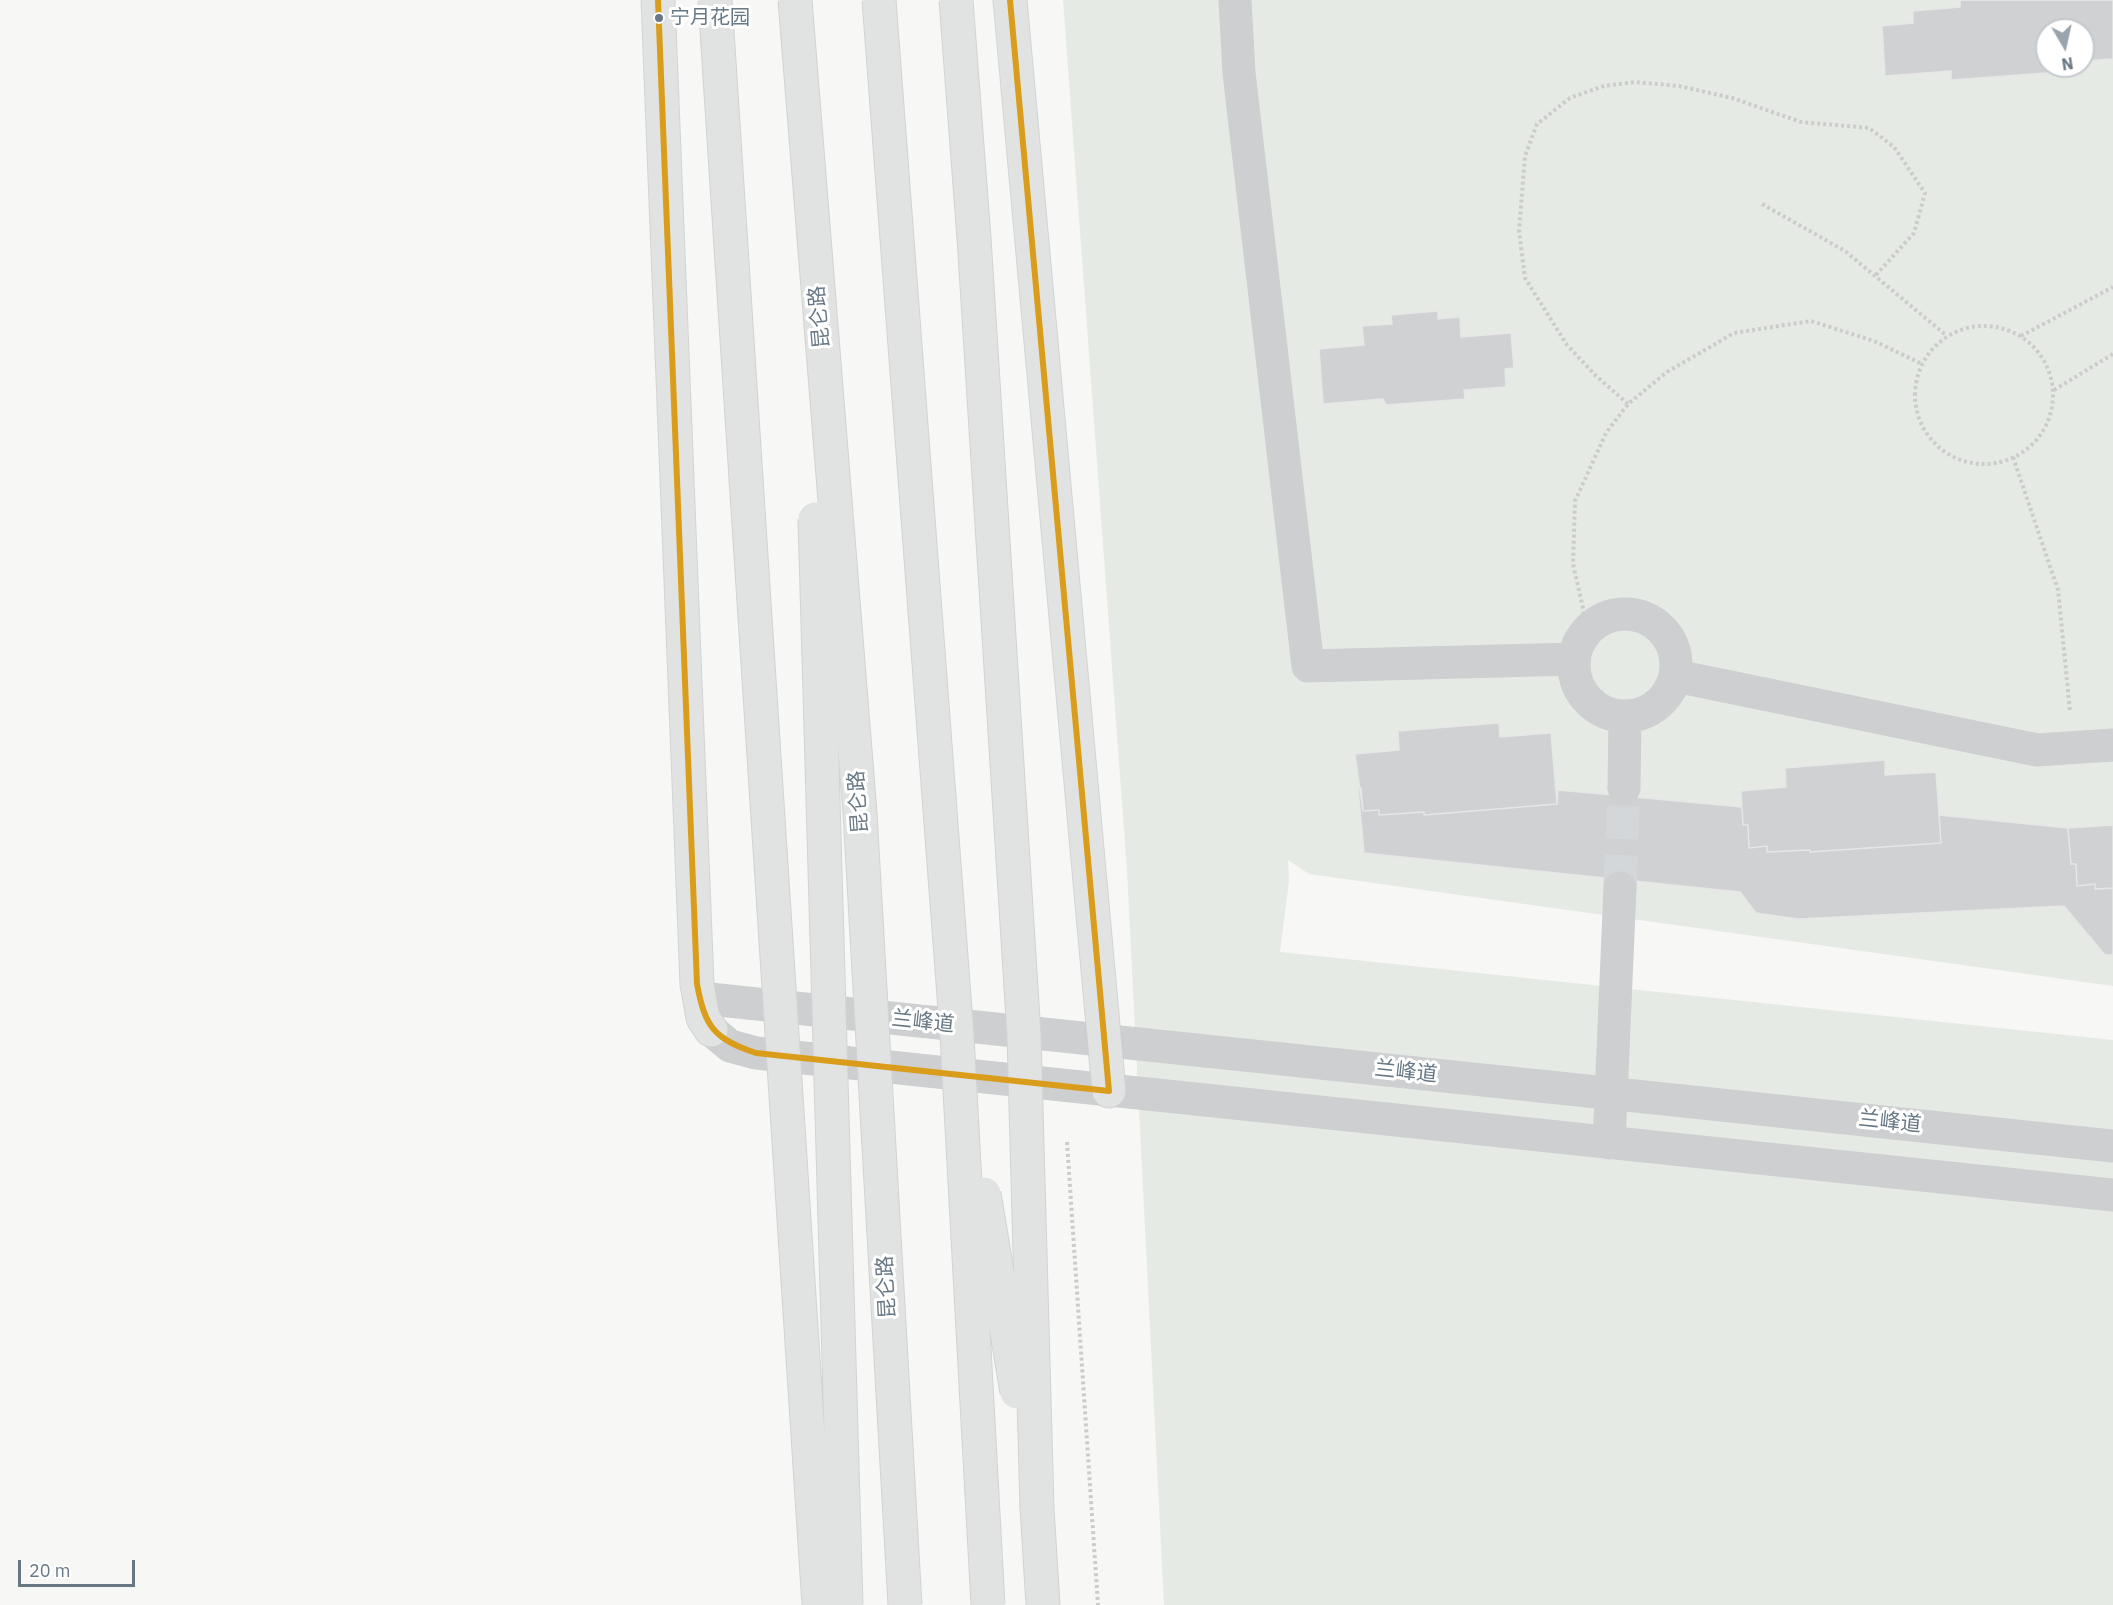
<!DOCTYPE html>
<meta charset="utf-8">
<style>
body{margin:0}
#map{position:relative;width:2113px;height:1605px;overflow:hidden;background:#f7f7f6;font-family:"IBM Plex Sans",sans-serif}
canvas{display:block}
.north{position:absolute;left:2035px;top:18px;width:60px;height:60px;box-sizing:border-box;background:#fff;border:2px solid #c3c9ce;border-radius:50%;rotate:171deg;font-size:16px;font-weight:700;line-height:24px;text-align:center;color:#687885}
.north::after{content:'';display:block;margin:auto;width:21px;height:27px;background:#9aa4ad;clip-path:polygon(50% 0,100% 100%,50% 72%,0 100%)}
.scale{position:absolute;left:18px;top:1560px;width:117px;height:27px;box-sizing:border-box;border:3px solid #687885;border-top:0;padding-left:8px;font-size:18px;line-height:21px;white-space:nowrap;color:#687885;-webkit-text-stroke:4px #fff;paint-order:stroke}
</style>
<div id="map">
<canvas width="2113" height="1605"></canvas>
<div class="north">N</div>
<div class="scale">20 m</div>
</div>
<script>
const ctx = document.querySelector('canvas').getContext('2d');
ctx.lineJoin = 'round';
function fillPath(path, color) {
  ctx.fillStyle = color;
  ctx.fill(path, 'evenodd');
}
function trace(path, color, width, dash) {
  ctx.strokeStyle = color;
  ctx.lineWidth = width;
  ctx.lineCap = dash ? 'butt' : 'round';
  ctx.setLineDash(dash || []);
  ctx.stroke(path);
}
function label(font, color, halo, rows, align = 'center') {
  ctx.font = font + ' "IBM Plex Sans","Noto Sans SC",sans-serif';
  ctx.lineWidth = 6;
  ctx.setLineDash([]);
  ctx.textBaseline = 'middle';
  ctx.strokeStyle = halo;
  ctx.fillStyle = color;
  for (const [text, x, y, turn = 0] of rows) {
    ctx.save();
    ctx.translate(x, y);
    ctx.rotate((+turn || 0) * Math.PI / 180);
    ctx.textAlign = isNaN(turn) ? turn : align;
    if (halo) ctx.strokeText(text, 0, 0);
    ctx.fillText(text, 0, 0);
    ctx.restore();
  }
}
const green = new Path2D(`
 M 1063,0 L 2113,0 L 2113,986 L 1309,874 L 1288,860 L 1289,881 L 1280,952 L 2113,1040 L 2113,1605 L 1164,1605 L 1127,871 ZM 2047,30 L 2083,30 L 2083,66 L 2047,66 Z`);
const building = new Path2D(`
 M 1960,0 L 2113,0 L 2113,59 L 2083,61 L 2083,30 L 2047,30 L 2047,66 L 2072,66 L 2073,71 L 1951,80 L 1951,71 L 1885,76 L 1882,26 L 1913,23 L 1913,11 L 1960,7 Z
 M 1438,311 L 1438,319 L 1460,317 L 1461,337 L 1511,333 L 1514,368 L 1505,369 L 1506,387 L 1464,390 L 1465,399 L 1386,405 L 1383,399 L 1323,404 L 1319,349 L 1364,345 L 1362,326 L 1392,324 L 1391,315 Z
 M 1499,723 L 1500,737 L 1551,733 L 1557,804 L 1424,815 L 1424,812 L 1379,815 L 1379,810 L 1363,811 L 1355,754 L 1399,750 L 1398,731 Z
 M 1885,760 L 1885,775 L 1936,772 L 1941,843 L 1810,852 L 1810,850 L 1767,852 L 1767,846 L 1749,848 L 1748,825 L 1743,825 L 1741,791 L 1786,787 L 1785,768 Z
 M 1358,788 L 1361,788 L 1363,811 L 1379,810 L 1379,815 L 1424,812 L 1424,815 L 1557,804 L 1558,790 L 1742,807 L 1743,825 L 1748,825 L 1749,848 L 1767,846 L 1767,852 L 1810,850 L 1810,852 L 1941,843 L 1939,815 L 2068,828 L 2071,864 L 2076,864 L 2077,886 L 2095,884 L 2095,889 L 2113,888 L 2113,955 L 2105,955 L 2064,906 L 1798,919 L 1756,913 L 1740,892 L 1364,853 Z
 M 2113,825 L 2113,888 L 2095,889 L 2095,884 L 2077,886 L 2076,864 L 2071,864 L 2068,828 Z`);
const minorTunnel = new Path2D(`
 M 1620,888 L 1624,788`);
const path = new Path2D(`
 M 1762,204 L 1845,251 L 1947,336
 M1915 395a69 69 0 1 1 138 0a69 69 0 1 1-138 0Z
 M 2021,336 L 2113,287
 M 2054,390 L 2113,354
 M 1628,404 L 1596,376 L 1567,345 L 1525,278 L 1519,231 L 1525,156 L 1537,124 L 1570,98 L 1604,86 L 1635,82 L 1679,86 L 1732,98 L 1801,122 L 1869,128 L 1894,147 L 1925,193 L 1914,233 L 1875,276
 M 2013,457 L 2058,590 L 2070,711
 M 1587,626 L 1573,564 L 1575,501 L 1606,433 L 1628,404 L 1667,372 L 1734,333 L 1811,321 L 1874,341 L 1920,363`);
const minor = new Path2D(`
 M 1235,0 L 1239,73 L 1308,666 L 1574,659
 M1574 665a51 51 0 1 1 102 0a51 51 0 1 1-102 0Z
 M 1676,676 L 2037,750 L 2113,745
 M 1624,788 L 1625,717
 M 700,998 L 2113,1146
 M 711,1030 L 730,1046 L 756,1053 L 2113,1195
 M 1609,1143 L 1620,888`);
const major = new Path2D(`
 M 658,0 L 697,984 L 703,1018 L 711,1030
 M 1010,0 L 1109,1091`);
const highway = new Path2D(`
 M 1037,1508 L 1043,1605`);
const pathBridge = new Path2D(`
 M 1067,1142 L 1098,1605`);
const highwayBridge = new Path2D(`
 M 715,0 L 819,1605
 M 795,0 L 860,813 L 905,1605
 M 879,0 L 957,1036 L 988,1605
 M 956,0 L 974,238 L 1024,1035 L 1037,1508
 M 815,519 L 846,1605
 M 984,1194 L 1017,1392`);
const bus1 = new Path2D(`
 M 658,0 L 697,984 C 705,1027 714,1039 756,1053 L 1109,1091
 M 1010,0 L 1109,1091`);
const markers = [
 [659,18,5,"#687885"]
];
const busNames = [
 ["宁月花园",670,18]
];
const streetNames = [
 ["昆仑路",820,317,-95],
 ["昆仑路",859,802,-94],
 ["兰峰道",923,1022,6],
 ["兰峰道",1406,1072,6],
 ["兰峰道",1890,1122,6],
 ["昆仑路",887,1287,-93]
];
fillPath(green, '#e6eae4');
fillPath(building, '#cfd1d2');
trace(building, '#e6e6e6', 1.5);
trace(minorTunnel, '#d3d7da', 33, [33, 16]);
trace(major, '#d3d4d4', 35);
trace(highway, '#d3d3d4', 35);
trace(path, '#ccc', 4, [3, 3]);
trace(minor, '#cdcfd0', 33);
trace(major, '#e1e2e2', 33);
trace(highway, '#e1e2e2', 33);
trace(highwayBridge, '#d3d3d4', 35, []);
trace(pathBridge, '#ccc', 4, [3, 3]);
trace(highwayBridge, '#e1e2e2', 33);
trace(bus1, '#da9d1b', 6);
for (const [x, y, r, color] of markers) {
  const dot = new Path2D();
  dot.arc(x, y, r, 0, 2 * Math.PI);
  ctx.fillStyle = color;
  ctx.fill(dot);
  trace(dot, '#fff', 2);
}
label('20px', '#687885', '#fff', busNames, 'left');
label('21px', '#687885', '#fff', streetNames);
</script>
